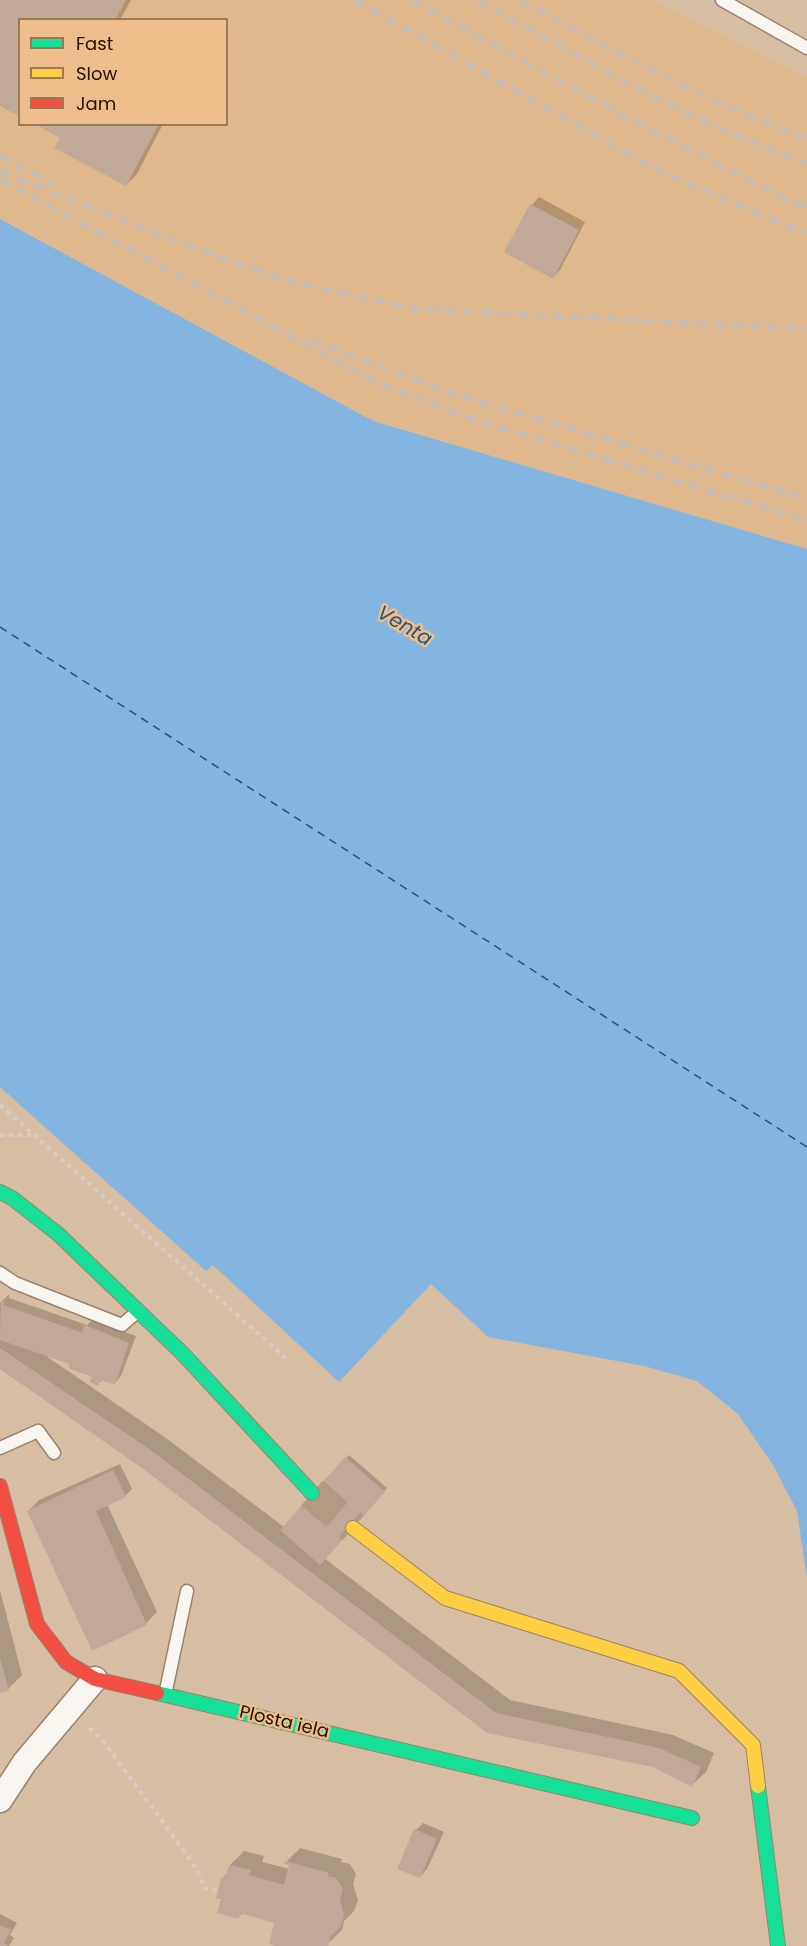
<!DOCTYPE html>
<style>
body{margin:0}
#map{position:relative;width:807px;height:1946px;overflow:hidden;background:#d7bda2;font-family:Poppins,sans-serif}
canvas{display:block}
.legend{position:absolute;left:18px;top:18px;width:210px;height:108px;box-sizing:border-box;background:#edbd8c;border:2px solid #9c7854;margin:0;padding:8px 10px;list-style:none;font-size:18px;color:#221101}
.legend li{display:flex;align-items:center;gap:12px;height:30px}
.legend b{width:30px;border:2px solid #9c7854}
</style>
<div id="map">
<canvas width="807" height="1946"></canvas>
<ul class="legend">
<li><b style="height:8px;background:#16e098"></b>Fast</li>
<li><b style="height:8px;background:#ffcf43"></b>Slow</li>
<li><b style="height:8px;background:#f24e42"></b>Jam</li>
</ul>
</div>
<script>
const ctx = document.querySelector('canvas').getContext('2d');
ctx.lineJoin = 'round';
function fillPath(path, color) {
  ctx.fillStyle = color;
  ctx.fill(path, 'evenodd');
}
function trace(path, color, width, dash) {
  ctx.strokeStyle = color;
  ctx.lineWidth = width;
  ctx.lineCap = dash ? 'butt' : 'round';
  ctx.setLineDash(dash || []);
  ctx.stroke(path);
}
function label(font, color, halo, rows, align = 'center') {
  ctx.font = font + ' Poppins,sans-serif';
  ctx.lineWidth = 5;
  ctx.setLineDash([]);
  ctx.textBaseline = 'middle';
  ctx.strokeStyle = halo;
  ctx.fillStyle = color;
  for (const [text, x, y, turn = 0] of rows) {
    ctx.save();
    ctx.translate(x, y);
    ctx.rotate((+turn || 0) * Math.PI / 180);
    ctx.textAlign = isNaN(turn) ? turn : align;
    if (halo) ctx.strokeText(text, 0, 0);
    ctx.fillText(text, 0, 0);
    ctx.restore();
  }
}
const built = new Path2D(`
 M 0,0 L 652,0 L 807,76 L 807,549 L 373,421 L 0,219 ZM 20,20 L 226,20 L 226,124 L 20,124 Z`);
const water = new Path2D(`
 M 0,219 L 373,421 L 807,549 L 807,1578 L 797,1511 L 773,1465 L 738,1414 L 697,1381 L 644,1366 L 488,1337 L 431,1284 L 339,1382 L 213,1265 L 206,1271 L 0,1087 Z`);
const shadow = new Path2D(`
 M 0,0 L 131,0 L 120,20 L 20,20 L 0,104 Z
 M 37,124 L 163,124 L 137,174 L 126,185 L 62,138 Z
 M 539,197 L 585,222 L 560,270 L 553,277 L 506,252 L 532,205 Z
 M 9,1294 L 9,1298 L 87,1325 L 93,1319 L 136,1336 L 121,1376 L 114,1384 L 103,1379 L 98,1384 L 94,1376 L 72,1363 L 46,1356 L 166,1438 L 284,1527 L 349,1455 L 387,1488 L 324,1558 L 510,1700 L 673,1735 L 714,1753 L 706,1772 L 692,1785 L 654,1765 L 488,1732 L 143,1467 L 0,1367 L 0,1303 Z
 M 120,1464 L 132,1489 L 125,1496 L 107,1504 L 157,1612 L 146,1623 L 92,1649 L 28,1511 L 39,1500 Z
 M 0,1590 L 22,1675 L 8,1689 L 0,1691 Z
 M 423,1823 L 444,1832 L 427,1869 L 420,1877 L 416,1830 Z
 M 300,1848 L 342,1859 L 341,1862 L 350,1864 L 356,1874 L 353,1884 L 358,1900 L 354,1911 L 344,1921 L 342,1930 L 325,1946 L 282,1946 L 276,1922 L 243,1912 L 238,1917 L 223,1898 L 223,1878 L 228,1872 L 230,1865 L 244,1851 L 264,1856 L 262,1862 L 290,1869 L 291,1864 L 286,1862 Z
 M 0,1914 L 17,1923 L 10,1935 L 14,1938 L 9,1946 L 0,1946 Z`);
const ferry = new Path2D(`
 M 0,627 L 807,1147`);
const building = new Path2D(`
 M 0,0 L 126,0 L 115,20 L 20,20 L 20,117 L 0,106 Z
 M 34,124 L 159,124 L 126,186 L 54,148 L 60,138 Z
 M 530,204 L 579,230 L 553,279 L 504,252 Z
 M 1,1300 L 4,1301 L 3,1305 L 80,1332 L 82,1332 L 85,1325 L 129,1343 L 115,1385 L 100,1380 L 98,1386 L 90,1382 L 92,1377 L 68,1368 L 70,1364 L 0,1340 Z
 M 0,1348 L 152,1451 L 496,1713 L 659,1748 L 701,1767 L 692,1787 L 653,1767 L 487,1733 L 142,1468 L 0,1369 Z
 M 345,1457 L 385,1492 L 320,1565 L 280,1530 Z
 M 113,1470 L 126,1497 L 96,1511 L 147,1625 L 92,1651 L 27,1511 Z
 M 0,1659 L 9,1690 L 0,1693 Z
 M 414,1829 L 437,1839 L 420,1878 L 397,1869 Z
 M 285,1861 L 329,1873 L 328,1876 L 336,1878 L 343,1889 L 340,1899 L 344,1915 L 341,1926 L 331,1936 L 328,1946 L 276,1946 L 269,1944 L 274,1923 L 240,1913 L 239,1919 L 217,1913 L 221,1899 L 216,1899 L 221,1877 L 225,1878 L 229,1865 L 251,1870 L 249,1875 L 284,1885 L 289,1865 L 284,1864 Z
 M 0,1925 L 11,1930 L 4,1943 L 8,1946 L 0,1946 Z`);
const secondaryTunnel = new Path2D(`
 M 312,1493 L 353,1528`);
const path = new Path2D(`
 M 0,1105 L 286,1358
 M 0,1135 L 32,1135
 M 89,1728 L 101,1738 L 197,1869 L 204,1888 L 218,1891`);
const lane = new Path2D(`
 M 722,0 L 807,48
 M 0,1273 L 15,1283 L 122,1325 L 137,1312
 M 0,1448 L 38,1431 L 54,1453
 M 165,1695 L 187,1591`);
const street = new Path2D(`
 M 0,1800 L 25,1762 L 95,1679`);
const fast = new Path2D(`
 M 0,1192 L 12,1198 L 58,1234 L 183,1354 L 312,1493
 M 157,1693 L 692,1818
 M 758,1786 L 778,1946`);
const slow = new Path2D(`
 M 353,1528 L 445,1598 L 679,1671 L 753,1745 L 758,1786`);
const jam = new Path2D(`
 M 0,1486 L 37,1624 L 66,1662 L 95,1679 L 157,1693`);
const rail = new Path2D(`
 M 355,0 L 646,164 L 784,225 L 807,233
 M 412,0 C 538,69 664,138 793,202 L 807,207
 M 477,0 C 584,59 691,122 807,163
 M 520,0 L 602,44 L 712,100 L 807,138
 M 0,156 L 55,185
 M 0,171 L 141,228 L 284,280 L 416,309 L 807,329
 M 0,179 L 374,381 L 475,420 L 807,520
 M 311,340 L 456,395 L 807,498`);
const streetNames = [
 ["Plosta iela",284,1723,13]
];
const waterNames = [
 ["Venta",404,627,30]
];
fillPath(built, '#e0b88d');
fillPath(water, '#83b5e0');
fillPath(shadow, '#0003');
trace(ferry, '#2b567b', 1.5, [8, 6]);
fillPath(building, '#c1a997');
trace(secondaryTunnel, '#b39b82', 33, [33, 16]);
trace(lane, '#97846e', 15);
trace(street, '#97846e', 27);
trace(fast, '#97846e', 16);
trace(slow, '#97846e', 16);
trace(jam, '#97846e', 16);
trace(path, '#d5ccc4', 4, [4.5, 4.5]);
trace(lane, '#f9f5f1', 12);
trace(street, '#f9f5f1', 24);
trace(fast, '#16e098', 14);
trace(slow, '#ffcf43', 14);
trace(jam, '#f24e42', 14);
trace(rail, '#c4bdb6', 4.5, [12, 6]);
label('18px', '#221101', '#edbd8c', streetNames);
label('italic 20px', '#2b567b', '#edbd8c', waterNames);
</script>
